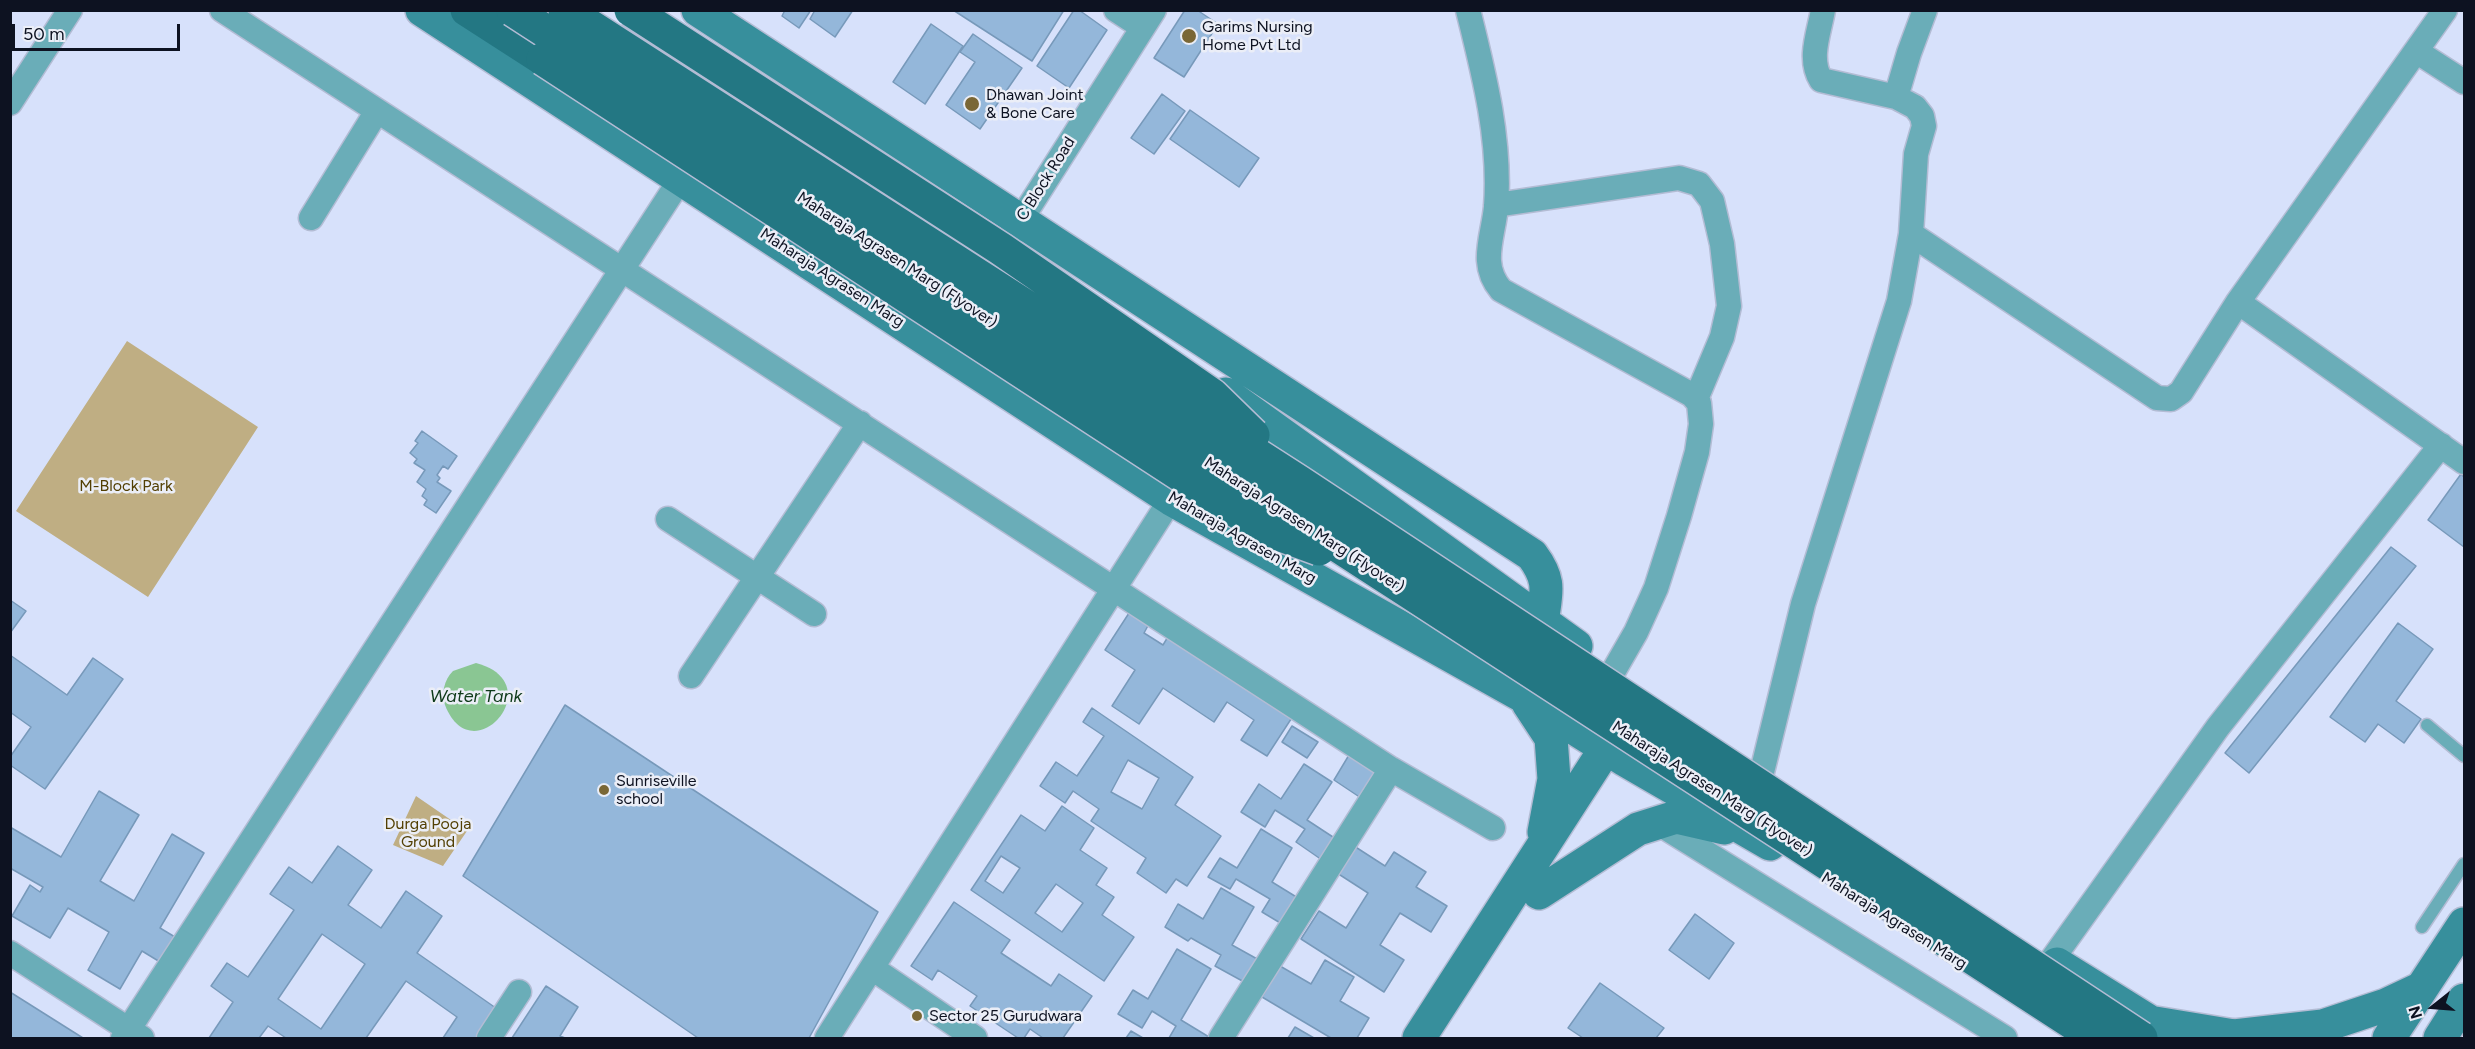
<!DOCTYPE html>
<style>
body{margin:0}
#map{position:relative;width:2475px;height:1049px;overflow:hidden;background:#d7e1fb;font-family:Figtree,sans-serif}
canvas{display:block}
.frame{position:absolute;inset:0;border:12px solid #0d1221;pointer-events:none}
.north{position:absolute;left:2403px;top:977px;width:60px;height:60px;-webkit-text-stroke:4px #ebeef7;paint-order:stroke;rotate:253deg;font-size:16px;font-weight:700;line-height:24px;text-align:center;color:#0d1221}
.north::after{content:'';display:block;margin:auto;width:21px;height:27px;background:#0d1221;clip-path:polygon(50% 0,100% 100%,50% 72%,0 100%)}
.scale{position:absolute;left:12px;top:24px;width:168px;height:27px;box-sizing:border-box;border:3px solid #0d1221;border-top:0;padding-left:8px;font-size:18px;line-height:21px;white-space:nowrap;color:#0d1221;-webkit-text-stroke:4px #ebeef7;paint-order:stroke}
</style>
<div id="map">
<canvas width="2475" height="1049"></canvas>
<div class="frame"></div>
<div class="north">N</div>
<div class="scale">50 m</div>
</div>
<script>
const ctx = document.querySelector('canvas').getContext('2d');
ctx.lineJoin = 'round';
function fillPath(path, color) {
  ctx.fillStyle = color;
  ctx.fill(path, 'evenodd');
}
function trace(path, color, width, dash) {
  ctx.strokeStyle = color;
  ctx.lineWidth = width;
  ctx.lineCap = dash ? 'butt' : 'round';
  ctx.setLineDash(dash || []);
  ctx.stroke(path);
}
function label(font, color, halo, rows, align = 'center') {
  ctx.font = font + ' Figtree,sans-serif';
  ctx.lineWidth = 5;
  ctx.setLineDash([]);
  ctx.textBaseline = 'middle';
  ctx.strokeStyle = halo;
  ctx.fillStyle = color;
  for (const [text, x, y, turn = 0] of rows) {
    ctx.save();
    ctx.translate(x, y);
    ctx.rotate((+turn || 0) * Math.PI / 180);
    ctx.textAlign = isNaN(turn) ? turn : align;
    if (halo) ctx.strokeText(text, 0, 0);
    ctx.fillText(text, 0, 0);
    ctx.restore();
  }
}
const green = new Path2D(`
 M 127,341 L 258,427 L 148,597 L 16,511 Z
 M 416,796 L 467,831 L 443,866 L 393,845 Z`);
const water = new Path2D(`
 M 476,663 C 552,683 472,775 445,705 C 441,694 444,680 453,671 Z`);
const building = new Path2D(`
 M 785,10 L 811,10 L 799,28 L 782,16 Z
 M 815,10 L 853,10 L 835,37 L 810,19 Z
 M 953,10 L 1064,10 L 1032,61 Z
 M 1074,10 L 1079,10 L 1107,30 L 1069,88 L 1037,66 Z
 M 1185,10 L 1197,10 L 1218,24 L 1184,77 L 1154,58 Z
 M 931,24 L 963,46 L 925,104 L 893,82 Z
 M 973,34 L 1022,68 L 980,129 L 946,105 L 975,62 L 960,52 Z
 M 1162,94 L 1185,111 L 1154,154 L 1131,138 Z
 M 1190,110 L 1259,158 L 1239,187 L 1170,139 Z
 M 422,431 L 457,456 L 448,469 L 443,466 L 437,475 L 440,478 L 437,482 L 451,491 L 436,513 L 424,505 L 427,500 L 422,496 L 426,489 L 417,482 L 425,470 L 414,463 L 417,459 L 410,453 L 418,443 L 415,441 Z
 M 2461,474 L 2464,477 L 2464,547 L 2428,520 Z
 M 2391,547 L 2416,566 L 2249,773 L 2225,753 Z
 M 10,600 L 26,611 L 10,633 Z
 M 1131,610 L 1150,622 L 1144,633 L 1163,645 L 1169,635 L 1293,716 L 1267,756 L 1241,740 L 1254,720 L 1227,702 L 1214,722 L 1163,688 L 1139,724 L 1112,706 L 1135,670 L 1105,650 Z
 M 2398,623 L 2433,649 L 2396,701 L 2421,719 L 2404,743 L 2378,724 L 2365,742 L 2330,717 Z
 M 10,655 L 67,695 L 93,658 L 123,679 L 45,789 L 10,765 L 10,757 L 31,727 L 10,712 Z
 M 565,705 L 878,912 L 809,1038 L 698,1038 L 463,876 Z
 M 1092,708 L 1193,777 L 1175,805 L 1221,836 L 1187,886 L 1176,879 L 1166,893 L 1137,873 L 1146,858 L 1091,821 L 1099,809 L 1073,791 L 1065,803 L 1040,786 L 1056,762 L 1077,776 L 1104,736 L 1083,722 ZM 1128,760 L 1159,778 L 1142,809 L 1111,792 Z
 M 1292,726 L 1318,742 L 1307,758 L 1282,742 Z
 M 1349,755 L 1381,775 L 1364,800 L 1334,780 Z
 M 1304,764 L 1332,782 L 1307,820 L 1336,839 L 1322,860 L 1296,842 L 1305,829 L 1275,810 L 1265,827 L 1241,812 L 1259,784 L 1281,799 Z
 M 99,791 L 139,815 L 100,881 L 134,901 L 172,834 L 204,853 L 160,928 L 180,940 L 165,965 L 142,951 L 120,989 L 88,970 L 109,932 L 68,908 L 50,938 L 12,916 L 30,885 L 40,892 L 43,887 L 10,868 L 10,827 L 61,857 Z
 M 1062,806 L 1094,828 L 1080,850 L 1107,868 L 1096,885 L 1114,897 L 1102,915 L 1134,937 L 1104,981 L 971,890 L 1021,815 L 1045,831 ZM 1001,856 L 1020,868 L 1003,893 L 985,881 ZM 1056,884 L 1083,903 L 1062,932 L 1035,913 Z
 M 1261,829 L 1292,848 L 1272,882 L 1298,898 L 1282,924 L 1262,912 L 1270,899 L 1236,879 L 1230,889 L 1208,877 L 1220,858 L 1237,868 Z
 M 338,846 L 372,870 L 348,905 L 381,928 L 406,891 L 442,916 L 417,953 L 503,1013 L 485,1038 L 443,1038 L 457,1017 L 406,981 L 366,1038 L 286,1038 L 268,1026 L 259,1038 L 209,1038 L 233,1002 L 211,986 L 227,963 L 248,977 L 294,910 L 270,894 L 289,867 L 312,883 ZM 322,934 L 365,964 L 321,1029 L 278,999 Z
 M 1354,846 L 1385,866 L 1394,852 L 1426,872 L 1416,887 L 1447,906 L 1431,932 L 1400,913 L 1380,945 L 1404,960 L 1384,992 L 1301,939 L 1319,911 L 1346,928 L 1368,893 L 1337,873 Z
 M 1221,888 L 1254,907 L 1232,945 L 1259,960 L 1246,983 L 1215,966 L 1221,955 L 1191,938 L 1188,941 L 1165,927 L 1178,904 L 1203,919 Z
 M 954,902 L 1010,940 L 1001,953 L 1051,986 L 1059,974 L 1092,996 L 1063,1038 L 1043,1038 L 1030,1029 L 1024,1038 L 1018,1038 L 970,1006 L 977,996 L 938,970 L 932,980 L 911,966 Z
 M 1695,914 L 1734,943 L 1709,979 L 1669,950 Z
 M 1177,949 L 1211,969 L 1181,1020 L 1209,1037 L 1208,1038 L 1169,1038 L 1176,1026 L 1152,1011 L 1142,1028 L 1118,1014 L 1133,990 L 1148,999 Z
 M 1325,960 L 1354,977 L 1340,1001 L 1369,1018 L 1357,1038 L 1331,1038 L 1262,997 L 1280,966 L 1311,984 Z
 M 1600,983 L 1664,1028 L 1656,1038 L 1583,1038 L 1568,1028 Z
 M 546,986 L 578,1007 L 560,1036 L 565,1038 L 512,1038 Z
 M 10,992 L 83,1038 L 10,1038 Z
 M 1295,1027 L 1314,1038 L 1288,1038 Z
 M 1131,1031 L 1143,1038 L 1126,1038 Z`);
const lane = new Path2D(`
 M 2427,725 L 2464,756
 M 2422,927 L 2464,864`);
const street = new Path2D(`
 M 222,10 L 1391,769 L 1493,828
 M 1116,10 L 1142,27
 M 1468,10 C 1484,74 1501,140 1496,207 C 1493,238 1479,264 1501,290 L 1692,395 L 1699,403 L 1701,424 L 1697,452 L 1679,516 L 1656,588 L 1636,632 L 1613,672
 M 2416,51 L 2464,82
 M 1896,97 L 1909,53 L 1925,10
 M 10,103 L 70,10
 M 1496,205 L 1679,178 L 1699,184 L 1712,201 L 1722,244 L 1729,306 L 1722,337 L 1696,399
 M 311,218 L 377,111
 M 1911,234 L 2157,398 L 2171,399 L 2181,392 L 2238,302 L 2445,10
 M 975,292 L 1154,10
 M 2238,302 L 2464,462
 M 668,519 L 814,614
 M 691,676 L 860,423
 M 1762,772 L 1803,604 L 1899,301 L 1911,234 L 1916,154 L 1924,126 L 1922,116 L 1915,107 L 1896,97 L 1821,80 C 1808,59 1819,33 1823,10
 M 1658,823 L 2005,1038
 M 10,953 L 142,1038
 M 2051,961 L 2218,727 L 2441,445
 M 872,968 L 975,1038
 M 123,1038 L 680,180
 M 489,1038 L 519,992
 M 827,1038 L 1171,499
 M 1221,1038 L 1391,769`);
const secondary = new Path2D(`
 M 422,10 L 1171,499 L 1523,696 L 1625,760 L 1770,844
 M 698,10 L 1532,555 C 1552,582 1546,592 1542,623
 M 1226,394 L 1576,646
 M 1528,703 L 1551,738 L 1554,779 L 1544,832
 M 1539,893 L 1638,829 L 1676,817 L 1724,828
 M 2057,964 L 2176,1038
 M 2155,1023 L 2234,1036 L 2323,1026 L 2386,1005 L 2422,988
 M 1419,1038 L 1606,748
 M 2389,1038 L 2464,924
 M 2440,1038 L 2464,1000`);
const primary = new Path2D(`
 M 467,10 L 543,59`);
const primaryBridge = new Path2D(`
 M 513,10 L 2096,1038
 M 565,10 L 1299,482 L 2141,1038
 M 631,10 L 1001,249 L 1212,395 L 1253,435
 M 543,59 L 1262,528 L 1319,549`);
const markers = [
 [1189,36,8,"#7a6735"],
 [972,104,8,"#7a6735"],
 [604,790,6,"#7a6735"],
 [917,1016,6,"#7a6735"]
];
const poiNames = [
 ["Garims Nursing",1202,27],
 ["Home Pvt Ltd",1202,45],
 ["Dhawan Joint",986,95],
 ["& Bone Care",986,113],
 ["Sunriseville",616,781],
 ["school",616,799],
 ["Sector 25 Gurudwara",929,1016]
];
const streetNames = [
 ["C Block Road",1046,179,-58],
 ["Maharaja Agrasen Marg (Flyover)",897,260,33],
 ["Maharaja Agrasen Marg",832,278,33],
 ["Maharaja Agrasen Marg (Flyover)",1304,525,33],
 ["Maharaja Agrasen Marg",1242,538,30],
 ["Maharaja Agrasen Marg (Flyover)",1712,789,33],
 ["Maharaja Agrasen Marg",1894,921,32]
];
const parkNames = [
 ["M-Block Park",126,486],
 ["Durga Pooja",428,824],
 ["Ground",428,842]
];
const waterNames = [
 ["Water Tank",476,697]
];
fillPath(green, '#bfae83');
fillPath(water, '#8ac693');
fillPath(building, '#94b7da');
trace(building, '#7799ba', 1.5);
trace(lane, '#b3bcd4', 15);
trace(street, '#b3bcd4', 27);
trace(secondary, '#b3bcd4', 36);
trace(primary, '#b3bcd4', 36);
trace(lane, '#6aadb8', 12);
trace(street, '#6aadb8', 24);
trace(secondary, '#378f9c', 33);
trace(primary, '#237783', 33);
trace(primaryBridge, '#b3bcd4', 36, []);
trace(primaryBridge, '#237783', 33);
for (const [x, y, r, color] of markers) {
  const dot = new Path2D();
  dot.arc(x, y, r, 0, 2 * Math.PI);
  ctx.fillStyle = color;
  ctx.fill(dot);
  trace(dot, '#ebeef7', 2);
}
label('16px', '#0d1221', '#ebeef7', poiNames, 'left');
label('16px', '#0d1221', '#ebeef7', streetNames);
label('16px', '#523f03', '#ebeef7', parkNames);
label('italic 18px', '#0e3a19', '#ebeef7', waterNames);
</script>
